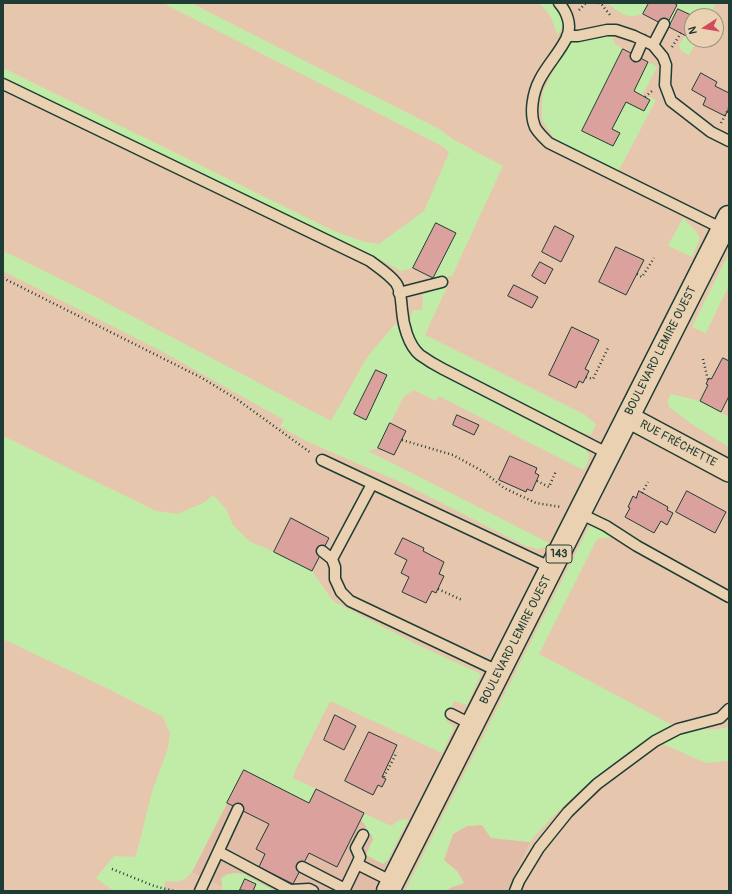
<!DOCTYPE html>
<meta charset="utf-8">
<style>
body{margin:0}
#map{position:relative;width:732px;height:894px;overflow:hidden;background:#e6c7ad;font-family:Pangolin,sans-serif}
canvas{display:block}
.frame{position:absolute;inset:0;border:4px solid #1f3d34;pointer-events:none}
.north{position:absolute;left:684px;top:8px;width:40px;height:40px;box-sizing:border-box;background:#e9d1b1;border:1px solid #98967f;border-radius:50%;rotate:258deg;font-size:11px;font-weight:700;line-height:16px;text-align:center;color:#1f3d34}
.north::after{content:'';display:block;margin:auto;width:14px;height:18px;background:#d1495b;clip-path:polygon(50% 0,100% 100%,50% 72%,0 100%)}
</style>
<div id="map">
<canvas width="732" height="894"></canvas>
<div class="frame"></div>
<div class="north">N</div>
</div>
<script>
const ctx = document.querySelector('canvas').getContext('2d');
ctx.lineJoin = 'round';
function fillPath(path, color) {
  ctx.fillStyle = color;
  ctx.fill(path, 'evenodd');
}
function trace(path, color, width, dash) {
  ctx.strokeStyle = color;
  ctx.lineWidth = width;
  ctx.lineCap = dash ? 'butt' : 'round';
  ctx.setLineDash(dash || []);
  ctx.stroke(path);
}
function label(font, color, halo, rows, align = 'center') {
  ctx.font = font + ' Pangolin,sans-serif';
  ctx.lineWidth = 3.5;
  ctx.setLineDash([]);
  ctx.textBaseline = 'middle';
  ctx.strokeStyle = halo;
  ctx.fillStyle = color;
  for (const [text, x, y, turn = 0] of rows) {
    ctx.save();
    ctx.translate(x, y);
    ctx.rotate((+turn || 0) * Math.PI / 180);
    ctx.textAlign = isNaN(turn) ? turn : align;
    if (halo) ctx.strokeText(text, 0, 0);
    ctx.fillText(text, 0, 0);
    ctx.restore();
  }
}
const built = new Path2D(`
 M 250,757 L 403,831 L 373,891 L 232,891 L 192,872 Z
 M 482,825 L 491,838 L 530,842 L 507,891 L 445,891 L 452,887 L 463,884 L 443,861 L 453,834 L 467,826 Z`);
const green = new Path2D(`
 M 163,3 L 191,3 L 439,129 L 454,140 L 503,166 L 452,276 L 433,278 L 456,233 L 437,223 L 413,268 L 401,271 L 372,255 L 3,79 L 3,68 L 334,231 L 365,242 L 379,244 L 424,211 L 449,153 L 444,147 Z
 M 537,3 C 556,3 560,4 564,25 L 557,35 C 553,21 550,10 537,3 Z
 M 608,3 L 649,3 L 643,14 C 626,19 621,14 608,3 Z
 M 674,3 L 716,3 L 709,16 L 693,16 L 678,9 L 669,27 L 666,26 L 677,5 Z
 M 685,35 L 692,39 L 692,40 L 697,40 L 689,55 L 681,51 L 679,46 Z
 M 612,36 L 615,44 L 623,49 L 582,131 L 613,146 L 620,133 L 612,129 L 626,102 L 644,111 L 650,100 L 647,98 L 650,97 L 656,100 L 618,172 L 577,153 L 553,137 L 542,120 L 542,106 L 543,92 L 568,42 Z
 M 648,62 L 657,67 L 642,96 L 634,91 Z
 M 683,218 L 696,231 L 700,238 L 692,257 L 668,246 Z
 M 3,251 L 71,284 L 331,421 L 368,356 L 396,323 L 405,344 L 417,359 L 433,370 L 585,449 L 589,455 L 588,462 L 583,470 L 439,396 L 436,401 L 414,390 L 404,396 L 378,448 L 368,451 L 549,543 L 546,547 L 538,549 L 524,545 L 398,481 L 306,441 L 280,426 L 284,420 L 165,353 L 3,271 ZM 376,370 L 387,376 L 366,420 L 354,414 Z
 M 729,253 L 729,285 L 706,333 L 692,327 Z
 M 447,287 L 425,335 L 585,415 L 596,424 L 591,435 L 575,430 L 452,368 L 425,352 L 413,338 L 409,323 L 413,310 L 422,310 L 423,301 L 422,295 L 435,289 Z
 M 671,394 L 700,401 L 729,417 L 729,447 L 696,427 L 669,407 L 668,400 Z
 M 3,436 L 156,511 L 178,514 L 205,502 L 213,495 L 226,509 L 233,525 L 249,541 L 274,552 L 312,571 L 333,601 L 418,645 L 481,674 L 467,705 L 454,701 L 446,721 L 454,727 L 442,753 L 330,701 L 297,767 L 293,778 L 316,789 L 309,803 L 244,770 L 192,872 C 183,883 178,882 165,881 L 164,891 L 114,891 L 96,878 L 114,856 L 135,857 L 138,848 L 152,792 L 168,748 L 170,733 L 163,717 L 111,690 L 3,639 Z
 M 595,525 L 600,527 L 612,537 L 597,539 L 539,654 L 672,725 C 661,731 650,737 640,744 C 603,770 558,807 530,842 L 491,838 L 482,825 L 467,826 L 453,834 L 444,860 L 458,872 L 464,883 L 452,887 L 445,891 L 405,891 L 589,527 Z
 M 727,727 L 729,728 L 729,760 L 727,761 L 706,763 L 663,744 C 671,739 680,731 690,729 C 704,728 712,732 727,727 Z
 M 364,813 L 392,826 C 397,821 401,818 408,820 L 388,860 L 383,864 L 366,855 L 373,839 L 372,835 L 365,831 L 366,826 L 361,820 Z
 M 236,873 L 244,874 L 275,891 L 253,891 L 256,884 L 245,879 L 240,890 L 243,891 L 223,891 L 221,878 L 228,874 Z`);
const building = new Path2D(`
 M 649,3 L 674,3 L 677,5 L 666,26 L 643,14 Z
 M 678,9 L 693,16 L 692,39 L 669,27 Z
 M 623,49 L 648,62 L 634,91 L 650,100 L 644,111 L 626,102 L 612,129 L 620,133 L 613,146 L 582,131 Z
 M 701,73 L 717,82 L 715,86 L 729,93 L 729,108 L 725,116 L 703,105 L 706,98 L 692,90 Z
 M 436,223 L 456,233 L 433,278 L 413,268 Z
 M 555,226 L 574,236 L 561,262 L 542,252 Z
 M 616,247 L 644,260 L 626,295 L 599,282 Z
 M 540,262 L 553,269 L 545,284 L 532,276 Z
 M 514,285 L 538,297 L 532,308 L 508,296 Z
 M 572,327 L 599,340 L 585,369 L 589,371 L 583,383 L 579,381 L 576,388 L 549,375 Z
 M 723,358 L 729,361 L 729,396 L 721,412 L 700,401 L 708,385 L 706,384 L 709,378 L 711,379 Z
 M 376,370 L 387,375 L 366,420 L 354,414 Z
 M 457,415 L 479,425 L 474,435 L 453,425 Z
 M 390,423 L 406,431 L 394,455 L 378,448 Z
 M 510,456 L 537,468 L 535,473 L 539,475 L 532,491 L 527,489 L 526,492 L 499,480 Z
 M 639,491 L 668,507 L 667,510 L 673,513 L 667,525 L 661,521 L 654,533 L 625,517 L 630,508 L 628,507 L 633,496 L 636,498 Z
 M 687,491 L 726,512 L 715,533 L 676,512 Z
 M 291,518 L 329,538 L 312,571 L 274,552 Z
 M 403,538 L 424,548 L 423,551 L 444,562 L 439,574 L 444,576 L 436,593 L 432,591 L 426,603 L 402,592 L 409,577 L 401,573 L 407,560 L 395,554 Z
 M 335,715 L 356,726 L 344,750 L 324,740 Z
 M 369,732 L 397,745 L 382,777 L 386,779 L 382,787 L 378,785 L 373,795 L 345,781 Z
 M 244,770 L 309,803 L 316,789 L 364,813 L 337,867 L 309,853 L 293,884 L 259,867 L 265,854 L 256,849 L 269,824 L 227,803 Z
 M 245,879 L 256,884 L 253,891 L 240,890 Z`);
const path = new Path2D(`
 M 598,3 L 602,5 L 610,15
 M 579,10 L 586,3
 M 672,47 L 681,33
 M 645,97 L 652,91
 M 721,123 L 729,108
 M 637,274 L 642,277 L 654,258
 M 3,278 L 202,378 L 238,400 L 311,453
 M 703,359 L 708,380
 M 586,377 L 593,379 L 609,346
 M 402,440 L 453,455 L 484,472 L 504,488 L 536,503 L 561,507
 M 537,481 L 549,487 L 556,471
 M 642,493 L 648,482
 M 438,589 L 462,600
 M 384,777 L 397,752
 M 112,869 L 154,886 L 174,891`);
const lane = new Path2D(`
 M 559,3 C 567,12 572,25 567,37 C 560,52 548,64 540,79 C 533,92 529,113 535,127 C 539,134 544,138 549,143 L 723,229
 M 567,36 L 578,36 L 607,30 L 616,30 L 634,36 L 653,45 L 663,57 L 666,65 L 665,85 L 671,101 L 711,132 L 729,141
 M 653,45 L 664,24
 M 636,56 L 643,40
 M 3,84 L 370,261 C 379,268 389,274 396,283 C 401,290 401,301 402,310 C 403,324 408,345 420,355 C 427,360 435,365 443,369 L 609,454
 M 399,293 L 442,282
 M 322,460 L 552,568
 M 579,513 L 606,526 L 637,546 L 729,597
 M 322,551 L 332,559 L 335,567 L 335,579 L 341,592 L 350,601 L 500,672
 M 332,559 L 372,484
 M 451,714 L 473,725
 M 219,852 L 290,890 L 309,889 L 313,891
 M 357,864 L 360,857 L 356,848 L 363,835
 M 302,867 L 345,889
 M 200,891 L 238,809
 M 344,891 L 357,864 L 393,882
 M 515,891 L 519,881 L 539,848 L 568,812 L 597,784 L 655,741 L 678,729 L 720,718 L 729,709`);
const street = new Path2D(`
 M 628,417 L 729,471`);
const primary = new Path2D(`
 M 388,891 L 729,217`);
const shields = [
 [559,554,26]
];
const shieldNames = [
 ["143",559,554]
];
const streetNames = [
 ["BOULEVARD LEMIRE OUEST",661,351,-63],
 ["RUE FRÉCHETTE",678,444,28],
 ["BOULEVARD LEMIRE OUEST",516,640,-63]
];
fillPath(built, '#e3bca8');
fillPath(green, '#c1eca8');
fillPath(building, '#dba19c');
trace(building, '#1f3d34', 1);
trace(lane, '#1f3d34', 13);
trace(street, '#1f3d34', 24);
trace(primary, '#1f3d34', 25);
trace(path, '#1f3d34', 2.5, [1, 3]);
trace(lane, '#e9d1b1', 10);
trace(street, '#e9d1b1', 21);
trace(primary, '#e9d1b1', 22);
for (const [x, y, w] of shields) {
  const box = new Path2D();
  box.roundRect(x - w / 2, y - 9, w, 18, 3);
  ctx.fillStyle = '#e9d1b1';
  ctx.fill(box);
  trace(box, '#1f3d34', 1);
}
label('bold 11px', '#1f3d34', null, shieldNames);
label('12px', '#1f3d34', '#e9d1b1', streetNames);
</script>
